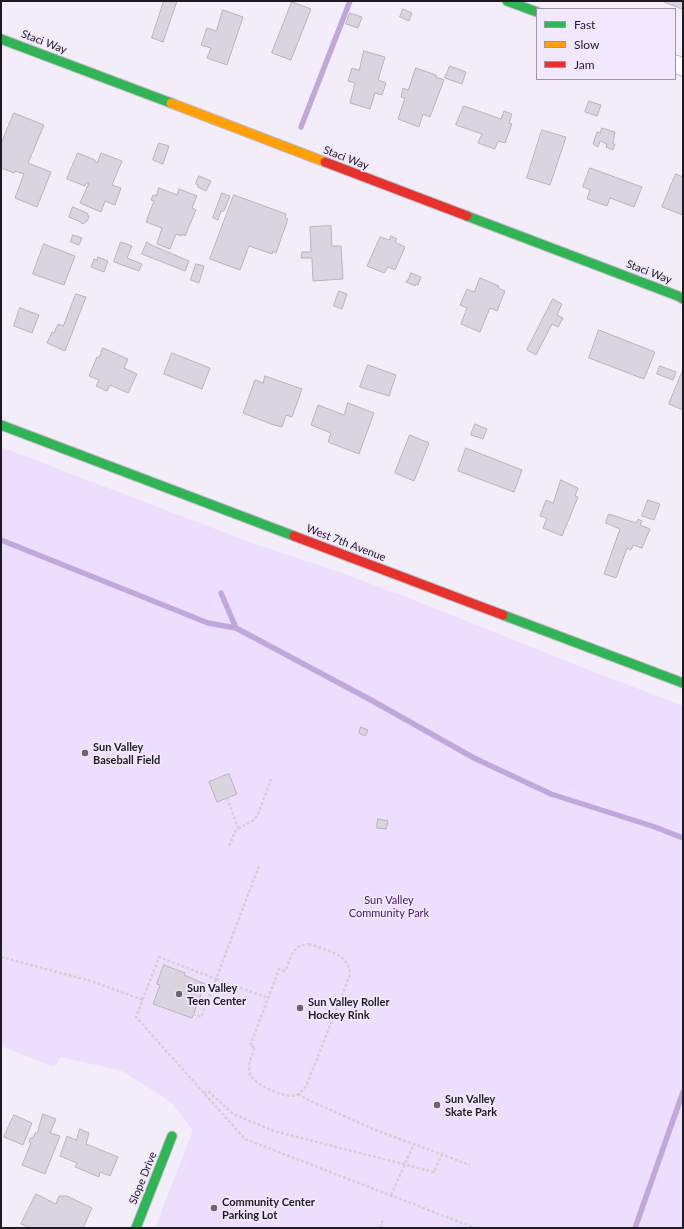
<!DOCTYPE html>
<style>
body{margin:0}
#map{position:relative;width:684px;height:1229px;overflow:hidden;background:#f3edf9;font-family:Lato,sans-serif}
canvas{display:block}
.frame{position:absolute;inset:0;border:2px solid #1e1a23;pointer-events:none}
.legend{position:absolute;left:536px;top:8px;width:140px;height:72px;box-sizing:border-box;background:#f2e8fe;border:1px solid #9d96a6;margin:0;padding:5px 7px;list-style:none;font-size:12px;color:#1e1a23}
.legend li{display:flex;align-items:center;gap:8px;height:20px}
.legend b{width:20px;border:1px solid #9d96a6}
</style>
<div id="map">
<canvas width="684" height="1229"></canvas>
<div class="frame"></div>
<ul class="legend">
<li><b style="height:5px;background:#30b455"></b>Fast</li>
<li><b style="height:5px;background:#ff9f0a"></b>Slow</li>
<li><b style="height:5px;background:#e5322d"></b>Jam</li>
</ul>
</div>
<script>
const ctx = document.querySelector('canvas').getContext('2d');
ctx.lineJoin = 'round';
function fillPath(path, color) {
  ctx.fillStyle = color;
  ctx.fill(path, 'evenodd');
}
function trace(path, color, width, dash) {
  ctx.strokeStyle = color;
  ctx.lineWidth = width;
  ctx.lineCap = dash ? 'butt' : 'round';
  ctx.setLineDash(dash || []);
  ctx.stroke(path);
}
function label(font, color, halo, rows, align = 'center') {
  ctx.font = font + ' Lato,sans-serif';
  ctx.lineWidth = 3.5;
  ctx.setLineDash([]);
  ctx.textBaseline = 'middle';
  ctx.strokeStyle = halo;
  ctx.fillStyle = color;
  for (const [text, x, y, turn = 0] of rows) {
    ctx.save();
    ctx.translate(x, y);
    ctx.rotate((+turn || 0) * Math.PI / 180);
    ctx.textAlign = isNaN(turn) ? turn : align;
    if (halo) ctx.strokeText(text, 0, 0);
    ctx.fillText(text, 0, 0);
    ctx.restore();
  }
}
const green = new Path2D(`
 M 1,447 L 252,543 L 345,574 L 421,603 L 579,666 L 683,706 L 683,1228 L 155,1228 L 193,1130 L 171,1102 L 122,1071 L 61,1057 L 54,1067 L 1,1046 Z`);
const stream = new Path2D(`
 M 301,127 L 350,1
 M 1,540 L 208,623 L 236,628 L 371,700 L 474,758 L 551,794 L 655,827 L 683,838
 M 221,593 L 236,628
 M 635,1228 L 683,1092`);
const building = new Path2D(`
 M 164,1 L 177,1 L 163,42 L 152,38 Z
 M 662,1 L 683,1 L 683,9 Z
 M 292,2 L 311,9 L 291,60 L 272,53 Z
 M 403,9 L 412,13 L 409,21 L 400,17 Z
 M 223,10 L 243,17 L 227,65 L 207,58 L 211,48 L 201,45 L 207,28 L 216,31 Z
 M 350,13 L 362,17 L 358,28 L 346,24 Z
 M 364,51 L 385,57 L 378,80 L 386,83 L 382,95 L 375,93 L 370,109 L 350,103 L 355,83 L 348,81 L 352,68 L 359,70 Z
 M 450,66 L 466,72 L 462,84 L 445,78 Z
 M 416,68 L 436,75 L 436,77 L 444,80 L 430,117 L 423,114 L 419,127 L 398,119 L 405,98 L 401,97 L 403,88 L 408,90 Z
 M 589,101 L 601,105 L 597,116 L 585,112 Z
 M 464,106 L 501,119 L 504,111 L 512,114 L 509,123 L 512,124 L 505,143 L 498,141 L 495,149 L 478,143 L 482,134 L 456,125 Z
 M 14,113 L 44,125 L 28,163 L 51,172 L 37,207 L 15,198 L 24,174 L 15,171 L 14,173 L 1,168 L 1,144 Z
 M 602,128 L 615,132 L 613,144 L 615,144 L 613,150 L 606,147 L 607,144 L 600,141 L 598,147 L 593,144 L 597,132 L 600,133 Z
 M 542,130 L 566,137 L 550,185 L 527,178 Z
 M 159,143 L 169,146 L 163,164 L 153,160 Z
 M 78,153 L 95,160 L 95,162 L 97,163 L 101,153 L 122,161 L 112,185 L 121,188 L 115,205 L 105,201 L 101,212 L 80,203 L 89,183 L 86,183 L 85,186 L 67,179 Z
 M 590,168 L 642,187 L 634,207 L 610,198 L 607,206 L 587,199 L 590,190 L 583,187 Z
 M 676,174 L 683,177 L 683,215 L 662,207 Z
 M 199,176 L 211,181 L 206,191 L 198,187 L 198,185 L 196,184 Z
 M 159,188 L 177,195 L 179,189 L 197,196 L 192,208 L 196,210 L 185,236 L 182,234 L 181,236 L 176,234 L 170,249 L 157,244 L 162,228 L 146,222 L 154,201 L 151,200 L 153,195 L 156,196 Z
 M 222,193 L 230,196 L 224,211 L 221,211 L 218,220 L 213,218 Z
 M 234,195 L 286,214 L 285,217 L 288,219 L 276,253 L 273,251 L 272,254 L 249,246 L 240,270 L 210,259 Z
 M 73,207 L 87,213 L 89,217 L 87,221 L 83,224 L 81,223 L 81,222 L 69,217 Z
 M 331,226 L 332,246 L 341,246 L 343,279 L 313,281 L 312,258 L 301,258 L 302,252 L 311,252 L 310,227 Z
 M 73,235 L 82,238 L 79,245 L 71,242 Z
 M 391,236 L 397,239 L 395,242 L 405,247 L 395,270 L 388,267 L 384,273 L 367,266 L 380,237 L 389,240 Z
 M 121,242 L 132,246 L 127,258 L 142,264 L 139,271 L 114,262 Z
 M 147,242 L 149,243 L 149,244 L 189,261 L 185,271 L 142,254 Z
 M 44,244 L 75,256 L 64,285 L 33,274 Z
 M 98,257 L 108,261 L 104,272 L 91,267 L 94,259 L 97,260 Z
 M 196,264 L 204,266 L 199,283 L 191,280 Z
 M 411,273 L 421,277 L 418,285 L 416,284 L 415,286 L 406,282 L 407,280 L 408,280 Z
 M 480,278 L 499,286 L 498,288 L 505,291 L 497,311 L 490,308 L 480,332 L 461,324 L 467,308 L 460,305 L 467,289 L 474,292 Z
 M 339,291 L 347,294 L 342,309 L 334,306 Z
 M 76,294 L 86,297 L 65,351 L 47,343 L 52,332 L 54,333 L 58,324 L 63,326 Z
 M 553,299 L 562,304 L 557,315 L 563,318 L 558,327 L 552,324 L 536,355 L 527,350 Z
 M 20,308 L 39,315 L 32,333 L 14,326 Z
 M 599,330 L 655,352 L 644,379 L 589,358 Z
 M 103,348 L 128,359 L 124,368 L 137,374 L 128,393 L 110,385 L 107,391 L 96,386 L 99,380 L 89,376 L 97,357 L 99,357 Z
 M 172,353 L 210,368 L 202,389 L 164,374 Z
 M 368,365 L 396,375 L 389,396 L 360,387 Z
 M 660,366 L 676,372 L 673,380 L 657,374 Z
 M 683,370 L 683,410 L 669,404 Z
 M 265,376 L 302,389 L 292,417 L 286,415 L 282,427 L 271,424 L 243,413 L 255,380 L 263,383 Z
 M 348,403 L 374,413 L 359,454 L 328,442 L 331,433 L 311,425 L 318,405 L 344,415 Z
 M 475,424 L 487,429 L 483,439 L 471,435 Z
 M 410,435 L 429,443 L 414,481 L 395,473 Z
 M 466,448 L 522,470 L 514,492 L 458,471 Z
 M 561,480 L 578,488 L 575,496 L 578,497 L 562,536 L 543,528 L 547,518 L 540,516 L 546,500 L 553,503 Z
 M 648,500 L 660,504 L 654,520 L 642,516 Z
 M 609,514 L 636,523 L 638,519 L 642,521 L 640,525 L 650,529 L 642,548 L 633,545 L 631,550 L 627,548 L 616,578 L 604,574 L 620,529 L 606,523 Z
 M 361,727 L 368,730 L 365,736 L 359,733 Z
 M 229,774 L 237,794 L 217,802 L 209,782 Z
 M 378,819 L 388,821 L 386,829 L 377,828 Z
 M 164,965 L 185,973 L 184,975 L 205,984 L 192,1018 L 153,1004 L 160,985 L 157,984 Z
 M 43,1114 L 56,1119 L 50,1133 L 60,1136 L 45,1174 L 22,1165 L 31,1143 L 29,1142 L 30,1138 L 33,1138 L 35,1133 L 37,1133 Z
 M 14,1115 L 32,1123 L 23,1145 L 4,1137 Z
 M 80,1129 L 89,1133 L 86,1144 L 118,1157 L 110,1176 L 100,1172 L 99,1177 L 75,1167 L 77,1163 L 60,1156 L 67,1136 L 76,1140 Z
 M 36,1194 L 56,1204 L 59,1196 L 67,1196 L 92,1208 L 83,1228 L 31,1228 L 21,1224 Z`);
const path = new Path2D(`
 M 227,798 L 238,828
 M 229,846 L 236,830 L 254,820 L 258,814 L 271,779
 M 259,866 L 216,979 L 159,957 L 136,1017 L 245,1139 L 475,1228
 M 309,944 C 326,950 350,954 350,975 L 307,1084 C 304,1089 301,1093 296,1095 C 286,1099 254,1085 250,1074 C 247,1066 252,1055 255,1047 L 250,1046 L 279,969 L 285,971 C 292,956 291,946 309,944 Z
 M 1,957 L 91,981 L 143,1000
 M 193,1014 L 201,1017 L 216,979 L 268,998
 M 204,1093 L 208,1091 L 233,1114 L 274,1131 L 434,1172 L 442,1154
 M 298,1094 L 304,1098 L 373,1129 L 470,1165
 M 391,1195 L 414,1144
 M 380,1228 L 383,1220`);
const street = new Path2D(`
 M 675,64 L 683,67`);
const fast = new Path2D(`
 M 507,1 L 537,12
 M 1,39 L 171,103
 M 467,216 L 678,296 L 683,299
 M 1,425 L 294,536
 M 503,615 L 683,683
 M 136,1228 L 172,1136`);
const slow = new Path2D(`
 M 171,103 L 325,162`);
const jam = new Path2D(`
 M 325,162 L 467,216
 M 294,536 L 503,615`);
const markers = [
 [85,753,4,"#69646e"],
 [179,994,4,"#69646e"],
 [300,1008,4,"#69646e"],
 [437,1105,4,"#69646e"],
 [214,1208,4,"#69646e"]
];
const streetNames = [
 ["Staci Way",44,42,21],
 ["Staci Way",346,158,21],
 ["Staci Way",649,272,21],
 ["West 7th Avenue",346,543,21],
 ["Slope Drive",143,1178,-68]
];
const poiNames = [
 ["Sun Valley",93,747],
 ["Baseball Field",93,760],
 ["Sun Valley",187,988],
 ["Teen Center",187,1001],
 ["Sun Valley Roller",308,1002],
 ["Hockey Rink",308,1015],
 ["Sun Valley",445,1099],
 ["Skate Park",445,1112],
 ["Community Center",222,1202],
 ["Parking Lot",222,1215]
];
const parkNames = [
 ["Sun Valley",389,900],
 ["Community Park",389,913]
];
fillPath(green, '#ecdefc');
trace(stream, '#c1a8da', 5.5);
fillPath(building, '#d9d4de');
trace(building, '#b8b3bc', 1);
trace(street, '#bfbac4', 19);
trace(fast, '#bfbac4', 11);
trace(slow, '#bfbac4', 11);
trace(jam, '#bfbac4', 11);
trace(path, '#d3d1d6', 2.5, [3, 2]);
trace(street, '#fdfcfe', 17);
trace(fast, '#30b455', 9);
trace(slow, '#ff9f0a', 9);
trace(jam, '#e5322d', 9);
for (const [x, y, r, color] of markers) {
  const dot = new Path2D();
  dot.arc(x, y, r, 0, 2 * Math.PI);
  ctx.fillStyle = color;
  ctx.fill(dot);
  trace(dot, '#f2e8fe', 1.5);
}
label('11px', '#1e1a23', '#f2e8fe', streetNames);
label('bold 11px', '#1e1a23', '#f2e8fe', poiNames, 'left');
label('11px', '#441865', '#f2e8fe', parkNames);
</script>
